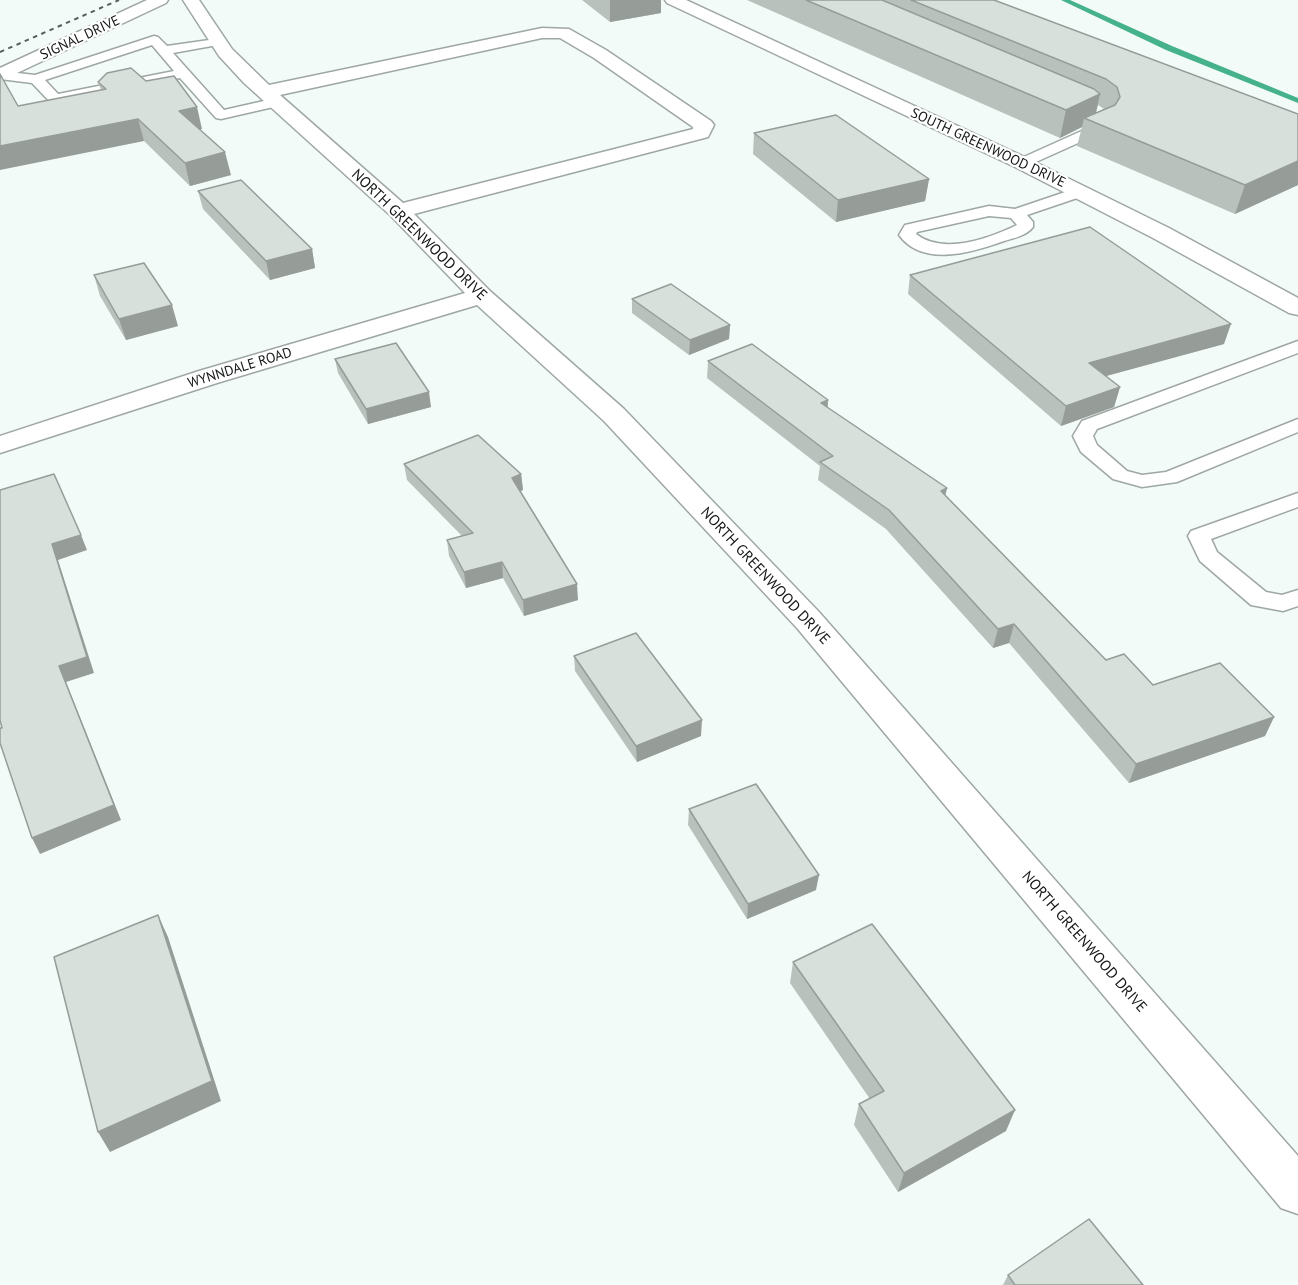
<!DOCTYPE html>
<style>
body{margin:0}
canvas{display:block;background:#f2fbf7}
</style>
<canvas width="1298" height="1285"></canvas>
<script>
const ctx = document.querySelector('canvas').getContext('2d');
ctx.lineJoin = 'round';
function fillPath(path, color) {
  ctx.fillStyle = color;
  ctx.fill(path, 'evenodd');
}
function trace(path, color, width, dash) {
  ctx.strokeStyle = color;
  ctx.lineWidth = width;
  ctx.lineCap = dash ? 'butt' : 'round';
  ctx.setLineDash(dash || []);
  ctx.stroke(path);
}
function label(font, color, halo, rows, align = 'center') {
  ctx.font = font + ' "PT Sans",sans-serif';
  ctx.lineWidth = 4.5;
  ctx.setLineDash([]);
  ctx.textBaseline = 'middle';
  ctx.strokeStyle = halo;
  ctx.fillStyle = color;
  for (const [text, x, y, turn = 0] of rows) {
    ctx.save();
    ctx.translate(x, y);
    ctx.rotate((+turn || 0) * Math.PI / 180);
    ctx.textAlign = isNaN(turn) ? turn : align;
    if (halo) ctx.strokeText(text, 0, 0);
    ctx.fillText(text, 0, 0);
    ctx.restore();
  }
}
const stream = new Path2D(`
 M 1061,0 L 1070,0 L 1172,46 L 1298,98 L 1298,103 L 1166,50 Z`);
const lane = new Path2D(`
 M 154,36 L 158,37 L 167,46 L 223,38 L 224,41 L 223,44 L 173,53 L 224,110 L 277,98 L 284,102 L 282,105 L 221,119 L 216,118 L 180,78 L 55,103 L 50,102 L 32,83 L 0,79 L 0,71 L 35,75 ZM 152,45 L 174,71 L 58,94 L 45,80 Z
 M 1103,115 L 1110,119 L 1107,130 L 1027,166 L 1022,168 L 1014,163 L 1017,160 L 1095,125 L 1098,116 Z
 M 1080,187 L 1086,189 L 1088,192 L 1086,195 L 1027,215 L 1033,222 L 1033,227 C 1026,236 1014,238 1004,241 C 973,252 923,268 899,235 L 905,225 L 989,206 L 1015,209 ZM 989,216 L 1011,218 L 1017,225 C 988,239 943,255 916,234 L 917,232 Z
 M 1298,341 L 1298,353 L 1097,429 L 1093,436 L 1097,445 L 1127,471 L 1142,475 L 1166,472 L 1298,419 L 1298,432 L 1177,482 L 1142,487 L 1113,479 L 1081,452 L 1073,436 L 1082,421 Z
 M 1298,493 L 1298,507 L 1211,539 L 1217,552 L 1266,592 L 1282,595 L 1298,590 L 1298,606 L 1283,611 L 1251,605 L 1200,561 L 1188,536 L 1191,531 Z`);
const street = new Path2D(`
 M 147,0 L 168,0 L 166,3 L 0,81 L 0,68 Z
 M 183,0 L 199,0 L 232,49 L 269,85 L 542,28 L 569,29 L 606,50 L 711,121 L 714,125 L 708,137 L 414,214 L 490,291 L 624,409 L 819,612 L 1298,1156 L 1298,1214 L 1281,1208 L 797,628 L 604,421 L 477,305 L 217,383 L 0,453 L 0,436 L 199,371 L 465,293 L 391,216 L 244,83 L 219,56 ZM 542,38 L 560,38 L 594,58 L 693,127 L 693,129 L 403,203 L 280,95 Z`);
const secondary = new Path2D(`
 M 665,0 L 686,0 L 1029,159 L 1169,228 L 1298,298 L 1298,315 L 1289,313 L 1153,238 L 1015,167 L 667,3 Z`);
const rail = new Path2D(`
 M 0,52 L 119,0`);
const wall = new Path2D(`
 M 582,0 L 661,0 L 661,13 L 610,22 Z
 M 747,0 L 994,0 L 1298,114 L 1298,185 L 1235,214 L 1077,146 L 1082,127 L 1060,138 ZM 1098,105 L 1104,109 L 1096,113 Z
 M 146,81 L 202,129 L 200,129 L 231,175 L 190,186 L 144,141 L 18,106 L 101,90 L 98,82 Z
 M 754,133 L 929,179 L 925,201 L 836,222 L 753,154 Z
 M 198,191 L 312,249 L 315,268 L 270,280 L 203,209 Z
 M 94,275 L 178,326 L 126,340 L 100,296 Z
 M 910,275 L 1224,344 L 1106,376 L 1120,387 L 1114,407 L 1061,426 L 908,294 Z
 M 632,299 L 730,325 L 729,339 L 689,355 L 632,313 Z
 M 335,359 L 431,407 L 368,424 L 338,373 Z
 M 708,361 L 828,400 L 828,408 L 947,488 L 945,495 L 1106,660 L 1153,685 L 1274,717 L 1265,736 L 1129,783 L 1009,643 L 993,648 L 886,529 L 818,480 L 820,466 L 707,378 Z
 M 404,464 L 521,474 L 523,490 L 520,491 L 578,600 L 524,616 L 503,578 L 466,588 L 449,556 L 447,540 L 462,536 L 407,480 Z
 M 574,656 L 701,736 L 637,762 L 575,671 Z
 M 689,809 L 816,890 L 747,919 L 688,825 Z
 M 793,962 L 1006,1131 L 898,1192 L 854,1125 L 859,1104 L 870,1099 L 790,983 Z
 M 1008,1275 L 1143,1285 L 1003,1285 Z`);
const shadedWall = new Path2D(`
 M 610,0 L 661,0 L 661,13 L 610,22 Z
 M 1100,94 L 1094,121 L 1084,118 L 1082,127 L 1060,138 L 1066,110 Z
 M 197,107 L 202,129 L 184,132 L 179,111 Z
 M 138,119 L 144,141 L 0,170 L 0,146 Z
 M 225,152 L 231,175 L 190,186 L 185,163 Z
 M 1298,161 L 1298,185 L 1235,214 L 1245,185 Z
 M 929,179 L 925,201 L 836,222 L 838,200 Z
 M 312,249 L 315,268 L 270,280 L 266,261 Z
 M 172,305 L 178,326 L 126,340 L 119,319 Z
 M 1231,324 L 1224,344 L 1084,382 L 1089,363 Z
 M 730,325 L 729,339 L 689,355 L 690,340 Z
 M 1120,387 L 1114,407 L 1061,426 L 1066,406 Z
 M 429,392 L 431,407 L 368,424 L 366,409 Z
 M 828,400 L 826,418 L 821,403 Z
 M 521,474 L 523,490 L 514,494 L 512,478 Z
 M 947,488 L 943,506 L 941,491 Z
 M 81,535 L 87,550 L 58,560 L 94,673 L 66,682 L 121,820 L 40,854 L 32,838 L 59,666 L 52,544 Z
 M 502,562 L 503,578 L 466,588 L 464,572 Z
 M 577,584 L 578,600 L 524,616 L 523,600 Z
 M 1014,624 L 1009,643 L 993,648 L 998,629 Z
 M 1274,717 L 1265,736 L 1129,783 L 1136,764 Z
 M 702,720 L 701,736 L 637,762 L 636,746 Z
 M 819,875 L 816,890 L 747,919 L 748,904 Z
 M 158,915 L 168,937 L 221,1101 L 110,1152 L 98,1132 Z
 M 1015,1110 L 1006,1131 L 898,1192 L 904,1173 Z`);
const building = new Path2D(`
 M 806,0 L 882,0 L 1094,89 L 1100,94 L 1066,110 Z
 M 911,0 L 994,0 L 1298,114 L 1298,161 L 1245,185 L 1084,118 L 1115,105 L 1120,97 L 1117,87 L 1106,79 Z
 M 131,68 L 146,81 L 174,76 L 197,107 L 179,111 L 225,152 L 185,163 L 138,119 L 0,146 L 0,74 L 18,106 L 106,89 L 98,82 L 107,73 Z
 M 836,115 L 929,179 L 838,200 L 754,133 Z
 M 241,180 L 312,249 L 266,261 L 198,191 Z
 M 1090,227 L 1231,324 L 1089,363 L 1120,387 L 1066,406 L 910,275 Z
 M 144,263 L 172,305 L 119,319 L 94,275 Z
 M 671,284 L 730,325 L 690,340 L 632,299 Z
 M 396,343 L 429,392 L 366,409 L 335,359 Z
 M 752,344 L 828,400 L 821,403 L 947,488 L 941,491 L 1106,660 L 1124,654 L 1153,685 L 1220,663 L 1274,717 L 1136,764 L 1014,624 L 998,629 L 889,510 L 820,462 L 833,456 L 708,361 Z
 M 478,435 L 521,474 L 512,478 L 577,584 L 523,600 L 502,562 L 464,572 L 447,540 L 473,533 L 404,464 Z
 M 54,474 L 81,535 L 52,544 L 87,657 L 59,666 L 114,805 L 32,838 L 0,743 L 0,728 L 2,728 L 0,720 L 0,490 Z
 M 636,633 L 702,720 L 636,746 L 574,656 Z
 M 756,784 L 819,875 L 748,904 L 689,809 Z
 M 158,915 L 212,1081 L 98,1132 L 54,957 Z
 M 872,924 L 1015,1110 L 904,1173 L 859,1104 L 884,1091 L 793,962 Z
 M 1089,1219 L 1143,1285 L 1015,1285 L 1008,1275 Z`);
const farStreetnames = [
 ["SIGNAL DRIVE",80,38,-25],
 ["SOUTH GREENWOOD DRIVE",988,148,25],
 ["WYNNDALE ROAD",240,368,-17]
];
const streetNames = [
 ["NORTH GREENWOOD DRIVE",419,235,44],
 ["NORTH GREENWOOD DRIVE",765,576,47],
 ["NORTH GREENWOOD DRIVE",1084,942,49]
];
fillPath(stream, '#45b28c');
trace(lane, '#9fa7a3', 3);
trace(street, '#9fa7a3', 3);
trace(secondary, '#9fa7a3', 3);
fillPath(lane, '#fff');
fillPath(street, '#fff');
fillPath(secondary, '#fff');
trace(rail, '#595e5c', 2, [4.5, 4.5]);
fillPath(wall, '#b9c1bc');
fillPath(shadedWall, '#969d99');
fillPath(building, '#d7e0db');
trace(building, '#969d99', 1.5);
label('14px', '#131615', '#fff', farStreetnames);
label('15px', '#131615', '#fff', streetNames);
</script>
